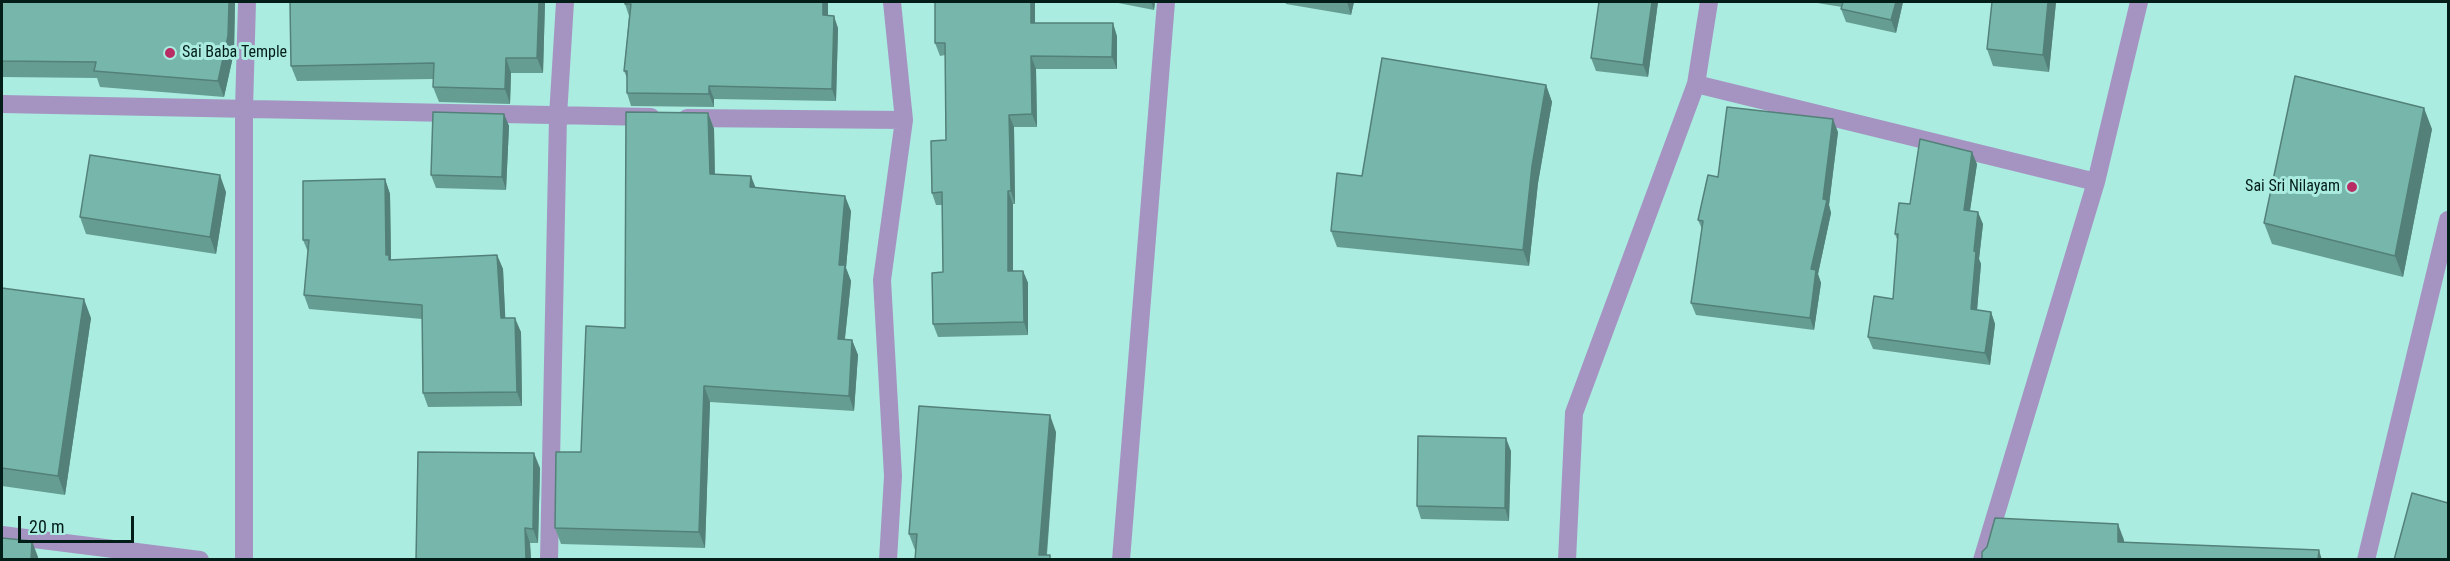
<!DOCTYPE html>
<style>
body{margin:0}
#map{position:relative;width:2450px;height:561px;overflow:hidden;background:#abece0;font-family:"Roboto Condensed",sans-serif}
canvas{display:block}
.frame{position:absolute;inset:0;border:3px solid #031d19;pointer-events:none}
.scale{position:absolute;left:18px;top:516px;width:116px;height:27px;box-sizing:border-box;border:3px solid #031d19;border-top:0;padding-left:8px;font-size:18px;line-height:21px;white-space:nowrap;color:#031d19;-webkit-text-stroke:4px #abece0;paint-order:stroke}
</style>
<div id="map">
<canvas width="2450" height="561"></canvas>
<div class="frame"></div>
<div class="scale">20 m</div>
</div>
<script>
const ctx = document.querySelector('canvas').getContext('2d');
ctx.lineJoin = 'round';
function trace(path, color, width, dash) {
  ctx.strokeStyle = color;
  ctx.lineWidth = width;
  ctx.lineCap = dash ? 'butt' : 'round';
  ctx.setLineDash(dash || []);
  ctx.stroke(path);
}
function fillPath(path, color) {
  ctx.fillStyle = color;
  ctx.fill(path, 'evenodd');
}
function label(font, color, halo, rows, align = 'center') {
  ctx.font = font + ' "Roboto Condensed",sans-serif';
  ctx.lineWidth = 6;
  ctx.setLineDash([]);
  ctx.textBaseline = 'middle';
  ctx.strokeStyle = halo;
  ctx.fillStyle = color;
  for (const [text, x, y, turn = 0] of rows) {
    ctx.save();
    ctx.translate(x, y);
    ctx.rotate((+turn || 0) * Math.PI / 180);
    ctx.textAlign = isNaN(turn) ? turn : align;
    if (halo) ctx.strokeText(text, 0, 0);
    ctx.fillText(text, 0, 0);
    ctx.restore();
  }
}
const minor = new Path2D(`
 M 1696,84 L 2096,182
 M 2,104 L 651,117
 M 687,118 L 904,120
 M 2,535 L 200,560
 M 244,560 L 244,109 L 247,2
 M 549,560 L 558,116 L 565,2
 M 888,560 L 893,476 L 882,280 L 904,120 L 892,2
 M 1121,560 L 1166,2
 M 1567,560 L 1574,413 L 1696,84 L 1709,2
 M 1982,560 L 2096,182 L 2139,2
 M 2366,560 L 2448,220`);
const wall = new Path2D(`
 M 2,2 L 235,2 L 234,52 L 224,97 L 100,87 L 97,78 L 2,77 Z
 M 290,2 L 545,2 L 543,73 L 511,73 L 510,104 L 439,102 L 433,87 L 434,79 L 297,81 L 291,66 Z
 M 625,2 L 828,2 L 828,16 L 838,28 L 836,101 L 714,99 L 714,107 L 631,106 L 627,93 L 627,78 L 624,71 L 629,16 L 625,4 Z
 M 935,2 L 1035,2 L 1035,23 L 1117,36 L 1117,69 L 1036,69 L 1037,127 L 1014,127 L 1015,204 L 1013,204 L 1013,271 L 1023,271 L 1028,283 L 1028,335 L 938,337 L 933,324 L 943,272 L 942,205 L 936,205 L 932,193 L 946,140 L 945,55 L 940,56 L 935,43 Z
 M 1113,2 L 1155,2 L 1154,10 Z
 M 1285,2 L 1354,2 L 1351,15 L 1286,4 Z
 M 1658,2 L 1648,77 L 1596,71 L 1591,58 Z
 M 1811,2 L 1903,2 L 1896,33 L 1846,22 L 1841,9 L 1842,7 Z
 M 1992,2 L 2056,2 L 2049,72 L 1993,66 L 1987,49 Z
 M 1546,85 L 1552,102 L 1538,183 L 1529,266 L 1337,247 L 1331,231 L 1362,176 Z
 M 708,113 L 714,129 L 715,174 L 755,188 L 851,211 L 846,268 L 851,281 L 845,339 L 852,340 L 858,355 L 854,411 L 710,402 L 705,548 L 561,544 L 555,528 L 625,328 Z
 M 504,114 L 509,126 L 506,190 L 436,188 L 431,175 Z
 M 2432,129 L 2403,277 L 2272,244 L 2264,223 Z
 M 1838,132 L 1829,205 L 1831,213 L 1818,274 L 1821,283 L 1814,330 L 1696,315 L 1691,303 L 1702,229 L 1698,220 L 1718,177 Z
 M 1977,164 L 1970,211 L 1983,224 L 1979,259 L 1981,264 L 1977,310 L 1991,312 L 1995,324 L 1990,365 L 1873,349 L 1868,337 L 1893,299 L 1898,242 L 1895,234 L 1910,204 Z
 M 385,179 L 390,194 L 391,260 L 497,255 L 503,269 L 505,318 L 521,332 L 522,406 L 428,407 L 423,393 L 422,319 L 309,309 L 304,295 L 308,252 L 303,240 Z
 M 226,192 L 216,254 L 86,234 L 80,217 Z
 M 2,288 L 91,318 L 65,495 L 2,486 Z
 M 1056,432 L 1047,555 L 915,550 L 909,534 Z
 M 1511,451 L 1509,521 L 1421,519 L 1417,506 Z
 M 540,468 L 538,543 L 530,543 L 531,560 L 416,560 Z`);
const shadedWall = new Path2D(`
 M 229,2 L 235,2 L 234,52 L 224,97 L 218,81 Z
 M 539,2 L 545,2 L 543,73 L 537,58 Z
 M 823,2 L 828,2 L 828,28 L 823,15 Z
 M 1031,2 L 1035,2 L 1035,35 L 1031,23 Z
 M 1151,2 L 1155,2 L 1154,10 Z
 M 1347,2 L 1354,2 L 1351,15 Z
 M 1652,2 L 1658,2 L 1648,77 L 1643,65 Z
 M 1896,2 L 1903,2 L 1896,33 L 1891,20 Z
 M 2048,2 L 2056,2 L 2049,72 L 2043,55 Z
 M 834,16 L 838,28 L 836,101 L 832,89 Z
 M 1113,23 L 1117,36 L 1117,69 L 1112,57 Z
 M 1031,56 L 1036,69 L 1037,127 L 1032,114 Z
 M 506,58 L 511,73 L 510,104 L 505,89 Z
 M 1546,85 L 1552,102 L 1538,183 L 1529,266 L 1523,250 L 1532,166 Z
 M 709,86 L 714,99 L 714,107 L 709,94 Z
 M 2424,108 L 2432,129 L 2403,277 L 2395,256 Z
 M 708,113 L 714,129 L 715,190 L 710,174 Z
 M 504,114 L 509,126 L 506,190 L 502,177 Z
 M 1009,115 L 1014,127 L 1015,204 L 1011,191 Z
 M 1833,119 L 1838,132 L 1829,205 L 1831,213 L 1818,274 L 1821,283 L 1814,330 L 1810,318 L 1811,269 L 1823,199 Z
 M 1972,152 L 1977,164 L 1968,223 L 1964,210 Z
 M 220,175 L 226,192 L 216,254 L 210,237 Z
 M 751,176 L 757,191 L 750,187 Z
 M 385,179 L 390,194 L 391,261 L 394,269 L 386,255 Z
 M 1008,191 L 1013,204 L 1013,284 L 1008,271 Z
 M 845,196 L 851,211 L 846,268 L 851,281 L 843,355 L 838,339 L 839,265 Z
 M 1978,212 L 1983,224 L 1979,259 L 1981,264 L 1976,322 L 1971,309 L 1974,251 Z
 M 497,255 L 503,269 L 506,332 L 501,318 Z
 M 1023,271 L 1028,283 L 1028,335 L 1024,322 Z
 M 84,299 L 91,318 L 65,495 L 58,476 Z
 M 1991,312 L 1995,324 L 1990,365 L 1985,353 Z
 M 515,318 L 521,332 L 522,406 L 517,392 Z
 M 852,340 L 858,355 L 854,411 L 849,396 Z
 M 704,386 L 710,402 L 705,548 L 699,532 Z
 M 1050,415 L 1056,432 L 1046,560 L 1039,555 Z
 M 1506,438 L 1511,451 L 1509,521 L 1505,508 Z
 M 534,453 L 540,468 L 538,543 L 533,529 Z
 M 2118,524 L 2124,540 L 2124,558 L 2118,542 Z
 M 525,528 L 530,543 L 531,560 L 526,560 Z
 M 32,541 L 38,557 L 38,560 L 31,560 Z
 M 2319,550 L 2322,560 L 2318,560 Z`);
const building = new Path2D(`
 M 2,2 L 229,2 L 228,36 L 218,81 L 94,71 L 96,62 L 2,61 Z
 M 290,2 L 539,2 L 537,58 L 506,58 L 505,89 L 433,87 L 434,63 L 291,66 Z
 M 625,2 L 823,2 L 823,15 L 834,16 L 832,89 L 709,86 L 709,94 L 627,93 L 627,71 L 624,71 L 631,4 L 625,4 Z
 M 935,2 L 1031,2 L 1031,23 L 1113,23 L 1112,57 L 1031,56 L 1032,114 L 1009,115 L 1011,191 L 1008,191 L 1008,271 L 1023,271 L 1024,322 L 933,324 L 932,273 L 943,272 L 942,192 L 932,193 L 931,141 L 946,140 L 945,43 L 935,43 Z
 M 1599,2 L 1652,2 L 1643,65 L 1591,58 Z
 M 1843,2 L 1896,2 L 1891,20 L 1841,9 Z
 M 1992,2 L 2048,2 L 2043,55 L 1987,49 Z
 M 1382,58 L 1546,85 L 1532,166 L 1523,250 L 1331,231 L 1337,173 L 1362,176 Z
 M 2295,76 L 2424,108 L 2395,256 L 2264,223 Z
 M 1727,107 L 1833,119 L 1823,199 L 1827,200 L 1811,269 L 1816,270 L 1810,318 L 1691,303 L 1703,221 L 1698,220 L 1708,175 L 1718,177 Z
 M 433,112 L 504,114 L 502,177 L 431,175 Z
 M 626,112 L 708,113 L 710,174 L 751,176 L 750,187 L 845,196 L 839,265 L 845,265 L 838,339 L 852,340 L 849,396 L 704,386 L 699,532 L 555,528 L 556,452 L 581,452 L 586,326 L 625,328 Z
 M 1920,139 L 1972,152 L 1964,210 L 1978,212 L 1974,251 L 1976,252 L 1971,309 L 1991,312 L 1985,353 L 1868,337 L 1874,296 L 1893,299 L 1898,234 L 1895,234 L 1899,203 L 1910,204 Z
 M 90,155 L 220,175 L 210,237 L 80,217 Z
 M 385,179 L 386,255 L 389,255 L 389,260 L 497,255 L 501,318 L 515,318 L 517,392 L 423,393 L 422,305 L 304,295 L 309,240 L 303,240 L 303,181 Z
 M 2,288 L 84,299 L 58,476 L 2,468 Z
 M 919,406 L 1050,415 L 1039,555 L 1050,555 L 1050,560 L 915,560 L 917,534 L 909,534 Z
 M 1418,436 L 1506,438 L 1505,508 L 1417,506 Z
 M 418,452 L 534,453 L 533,529 L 525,528 L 526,560 L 416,560 Z
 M 2412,493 L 2448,503 L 2448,560 L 2394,560 Z
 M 1995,518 L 2118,524 L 2118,542 L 2319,550 L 2318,560 L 1982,560 L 1982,552 L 1987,547 Z
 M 2,538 L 32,541 L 31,560 L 2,560 Z`);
const markers = [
 [170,53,6,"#b82d64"],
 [2352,187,6,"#b82d64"]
];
const poiNames = [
 ["Sai Baba Temple",182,53],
 ["Sai Sri Nilayam",2340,187,"right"]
];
trace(minor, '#a594c2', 18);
fillPath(wall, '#669d93');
fillPath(shadedWall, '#538078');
fillPath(building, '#77b7ab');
trace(building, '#538078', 1.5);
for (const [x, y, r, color] of markers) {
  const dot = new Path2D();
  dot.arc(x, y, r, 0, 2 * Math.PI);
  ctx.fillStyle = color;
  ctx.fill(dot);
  trace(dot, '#abece0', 2);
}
label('16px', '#031d19', '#abece0', poiNames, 'left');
</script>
